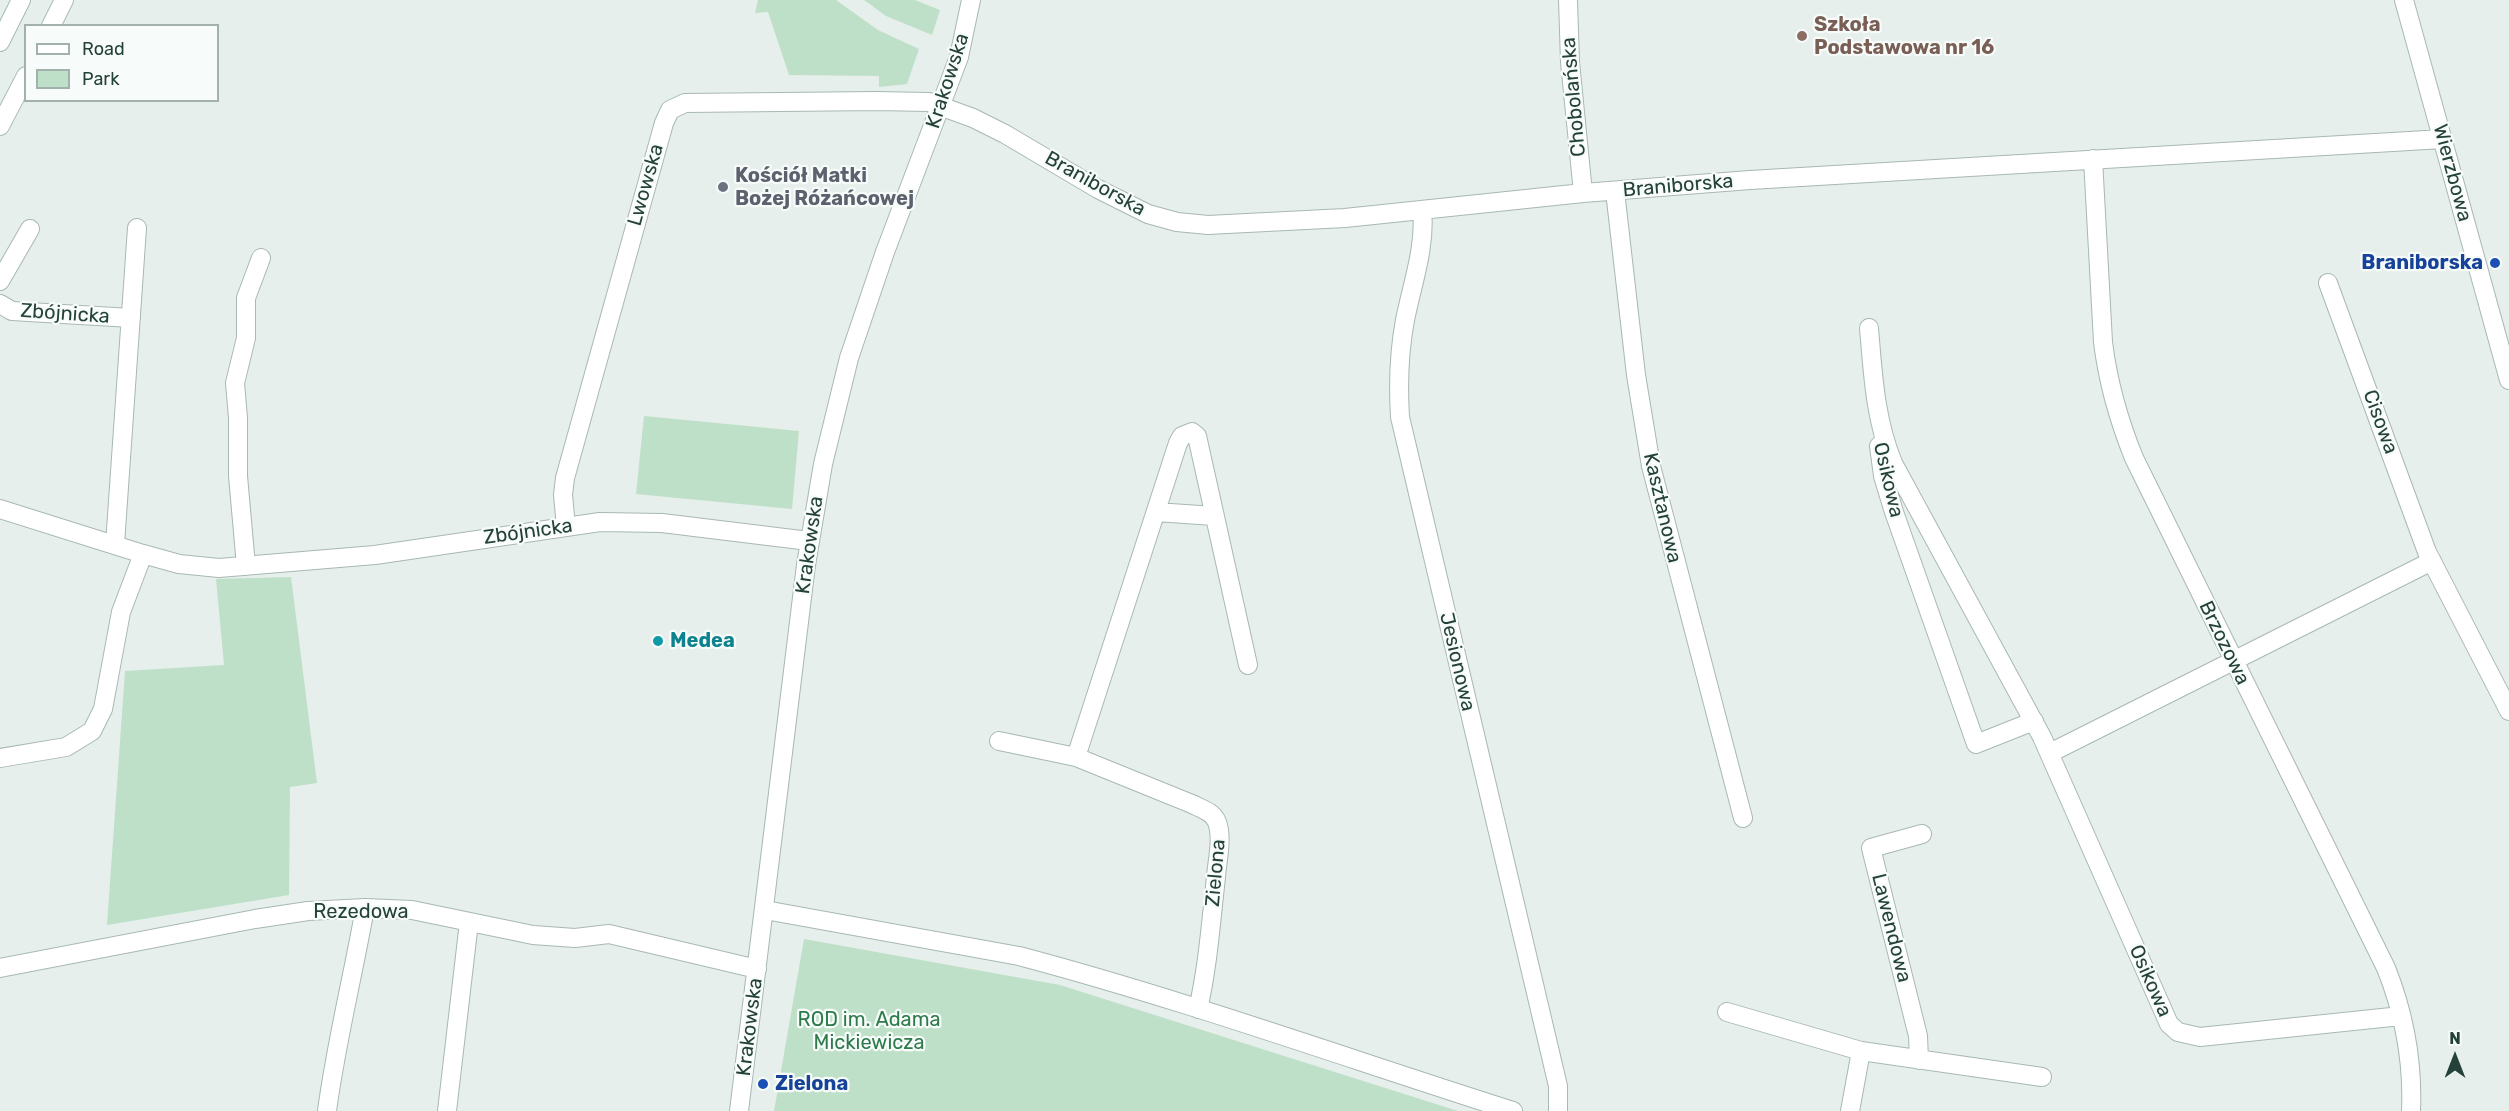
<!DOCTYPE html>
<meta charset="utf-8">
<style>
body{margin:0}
#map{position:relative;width:2509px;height:1111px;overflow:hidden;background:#e6efeb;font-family:Rubik,sans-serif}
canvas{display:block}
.legend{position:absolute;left:24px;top:24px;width:195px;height:78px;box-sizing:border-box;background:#f7fbf9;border:2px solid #a3b1ad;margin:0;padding:8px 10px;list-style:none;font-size:18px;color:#24423a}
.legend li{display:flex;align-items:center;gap:12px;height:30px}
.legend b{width:30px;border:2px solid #a3b1ad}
.north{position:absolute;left:2425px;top:1027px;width:60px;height:60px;-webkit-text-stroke:4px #f7fbf9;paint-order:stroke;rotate:0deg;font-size:16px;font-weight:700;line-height:24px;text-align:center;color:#24423a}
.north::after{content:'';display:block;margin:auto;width:21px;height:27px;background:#24423a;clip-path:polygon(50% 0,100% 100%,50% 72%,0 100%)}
</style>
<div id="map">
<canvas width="2509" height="1111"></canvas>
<ul class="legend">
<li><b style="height:8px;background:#fff"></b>Road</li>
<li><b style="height:16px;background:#bfe0c8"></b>Park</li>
</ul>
<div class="north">N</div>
</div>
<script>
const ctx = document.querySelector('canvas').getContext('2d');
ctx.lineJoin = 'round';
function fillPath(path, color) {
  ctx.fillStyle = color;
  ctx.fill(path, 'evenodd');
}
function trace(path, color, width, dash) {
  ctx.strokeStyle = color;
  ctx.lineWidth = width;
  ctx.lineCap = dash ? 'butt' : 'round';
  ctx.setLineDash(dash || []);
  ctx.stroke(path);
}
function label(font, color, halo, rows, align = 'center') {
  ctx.font = font + ' Rubik,sans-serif';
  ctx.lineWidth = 4.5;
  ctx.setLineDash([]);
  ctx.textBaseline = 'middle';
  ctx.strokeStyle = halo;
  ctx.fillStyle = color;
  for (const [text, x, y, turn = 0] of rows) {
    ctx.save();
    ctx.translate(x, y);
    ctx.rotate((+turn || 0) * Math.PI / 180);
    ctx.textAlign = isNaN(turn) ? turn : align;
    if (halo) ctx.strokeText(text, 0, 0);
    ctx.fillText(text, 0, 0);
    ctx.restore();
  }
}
const green = new Path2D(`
 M 758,0 L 836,0 L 878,30 L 919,49 L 907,84 L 879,87 L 879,76 L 789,75 L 768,12 L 755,13 Z
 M 864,0 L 915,0 L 940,10 L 932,35 L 886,16 Z
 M 644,416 L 799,431 L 792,509 L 636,494 Z
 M 291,577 L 317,783 L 290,787 L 289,895 L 107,925 L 125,671 L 224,665 L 216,579 Z
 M 804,939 L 1060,985 L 1458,1111 L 774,1111 Z`);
const minor = new Path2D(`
 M 1568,0 L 1570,62 L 1583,193
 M 2404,0 L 2509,380
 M 2093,159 L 2103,342 C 2108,383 2119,421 2134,458 L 2386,968 C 2404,1013 2413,1063 2411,1111
 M 1615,191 L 1636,375 L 1651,466 L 1743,818
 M 1422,210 C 1426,246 1412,285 1405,320 C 1399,352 1398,384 1400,417 L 1558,1086 L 1558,1111
 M 0,281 L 30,229
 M 2328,283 L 2427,552 L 2509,711
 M 0,304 L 12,311 L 131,318
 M 1869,328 C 1873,375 1875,419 1893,463 L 2042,737 L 2169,1024 L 2178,1032 L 2200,1037 L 2401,1016
 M 1879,446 L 1883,476 L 1894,512 L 1976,744 L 2034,721
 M 0,509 L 143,554 L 179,564 L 219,568 L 375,555 L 600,522 L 662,523 L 809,541
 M 1156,512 L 1214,516
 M 566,527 L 563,495 L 565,478 L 664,123 L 670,110 L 685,103 L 876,101 L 929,102 L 973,118 L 1005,134 L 1098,189 L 1148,214 L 1177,222 L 1208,225 L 1345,218 L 1583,193 L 1750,180 L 2443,139
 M 115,544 L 137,228
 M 246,566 L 238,476 L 238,418 L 235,383 L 246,338 L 246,298 L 261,258
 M 999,741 L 1076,757 L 1192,804 C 1202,809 1213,812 1217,822 C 1223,839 1217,861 1216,877 C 1211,921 1208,966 1198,1009
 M 2050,753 L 2432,561
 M 1076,757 L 1178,443 L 1182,436 L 1192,432 L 1197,436 L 1248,665
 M 0,758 L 66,747 L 92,731 L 103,709 L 121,612 L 143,554
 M 765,910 L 1019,956 C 1185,1000 1349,1059 1513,1111
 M 0,968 L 255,919 L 308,911 L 365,908 L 412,910 L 533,935 L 575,938 L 609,934 L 757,969
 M 1727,1012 L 1861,1051 L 2042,1077
 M 1919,1060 L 1918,1036 L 1871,848 L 1922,834
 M 327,1111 C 336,1043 353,976 365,908
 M 447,1111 L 469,922
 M 739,1111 L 806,565 L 823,464 L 849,358 L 885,252 L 959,57 L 971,0
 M 1850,1111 L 1861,1051`);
const secondary = new Path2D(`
 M 51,26 L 64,0
 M 0,42 L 21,0
 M 0,126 L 26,76`);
const markers = [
 [1802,36,6,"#8d6e63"],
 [723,187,6,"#6b7280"],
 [2495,263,6,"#1a4fb4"],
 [658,641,6,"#0f9aa8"],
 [763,1084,6,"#1a4fb4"]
];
const educationNames = [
 ["Szkoła",1814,25],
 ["Podstawowa nr 16",1814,48]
];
const streetNames = [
 ["Krakowska",948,81,-72],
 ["Chobolańska",1574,97,-95],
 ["Wierzbowa",2452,173,75],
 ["Braniborska",1095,184,29],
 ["Lwowska",646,185,-74],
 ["Braniborska",1678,186,-5],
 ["Zbójnicka",65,314,4],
 ["Cisowa",2380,422,70],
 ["Osikowa",1888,480,77],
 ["Kasztanowa",1662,508,77],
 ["Zbójnicka",528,532,-8],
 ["Krakowska",810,545,-82],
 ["Brzozowa",2224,643,64],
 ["Jesionowa",1457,662,77],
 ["Zielona",1216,873,-85],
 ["Rezedowa",361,912],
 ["Lawendowa",1891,928,76],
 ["Osikowa",2150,981,66],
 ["Krakowska",750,1027,-83]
];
const worshipNames = [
 ["Kościół Matki",735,176],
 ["Bożej Różańcowej",735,199]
];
const transitNames = [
 ["Braniborska",2483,263],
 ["Zielona",775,1084,"left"]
];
const cultureNames = [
 ["Medea",670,641]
];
const parkNames = [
 ["ROD im. Adama",869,1020],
 ["Mickiewicza",869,1043]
];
fillPath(green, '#bfe0c8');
trace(minor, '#a8b8b2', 20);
trace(secondary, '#a4bbb3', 20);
trace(minor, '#fff', 18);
trace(secondary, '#fff', 18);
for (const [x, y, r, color] of markers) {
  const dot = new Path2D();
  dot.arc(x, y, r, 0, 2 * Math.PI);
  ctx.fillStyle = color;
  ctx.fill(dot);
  trace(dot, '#f7fbf9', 2);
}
label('bold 20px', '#785e54', '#f7fbf9', educationNames, 'left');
label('20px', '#24423a', '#f7fbf9', streetNames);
label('bold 20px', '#5b616d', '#f7fbf9', worshipNames, 'left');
label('bold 20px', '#164399', '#f7fbf9', transitNames, 'right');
label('bold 20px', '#0d838f', '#f7fbf9', cultureNames, 'left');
label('20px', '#2d7a4b', '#f7fbf9', parkNames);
</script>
